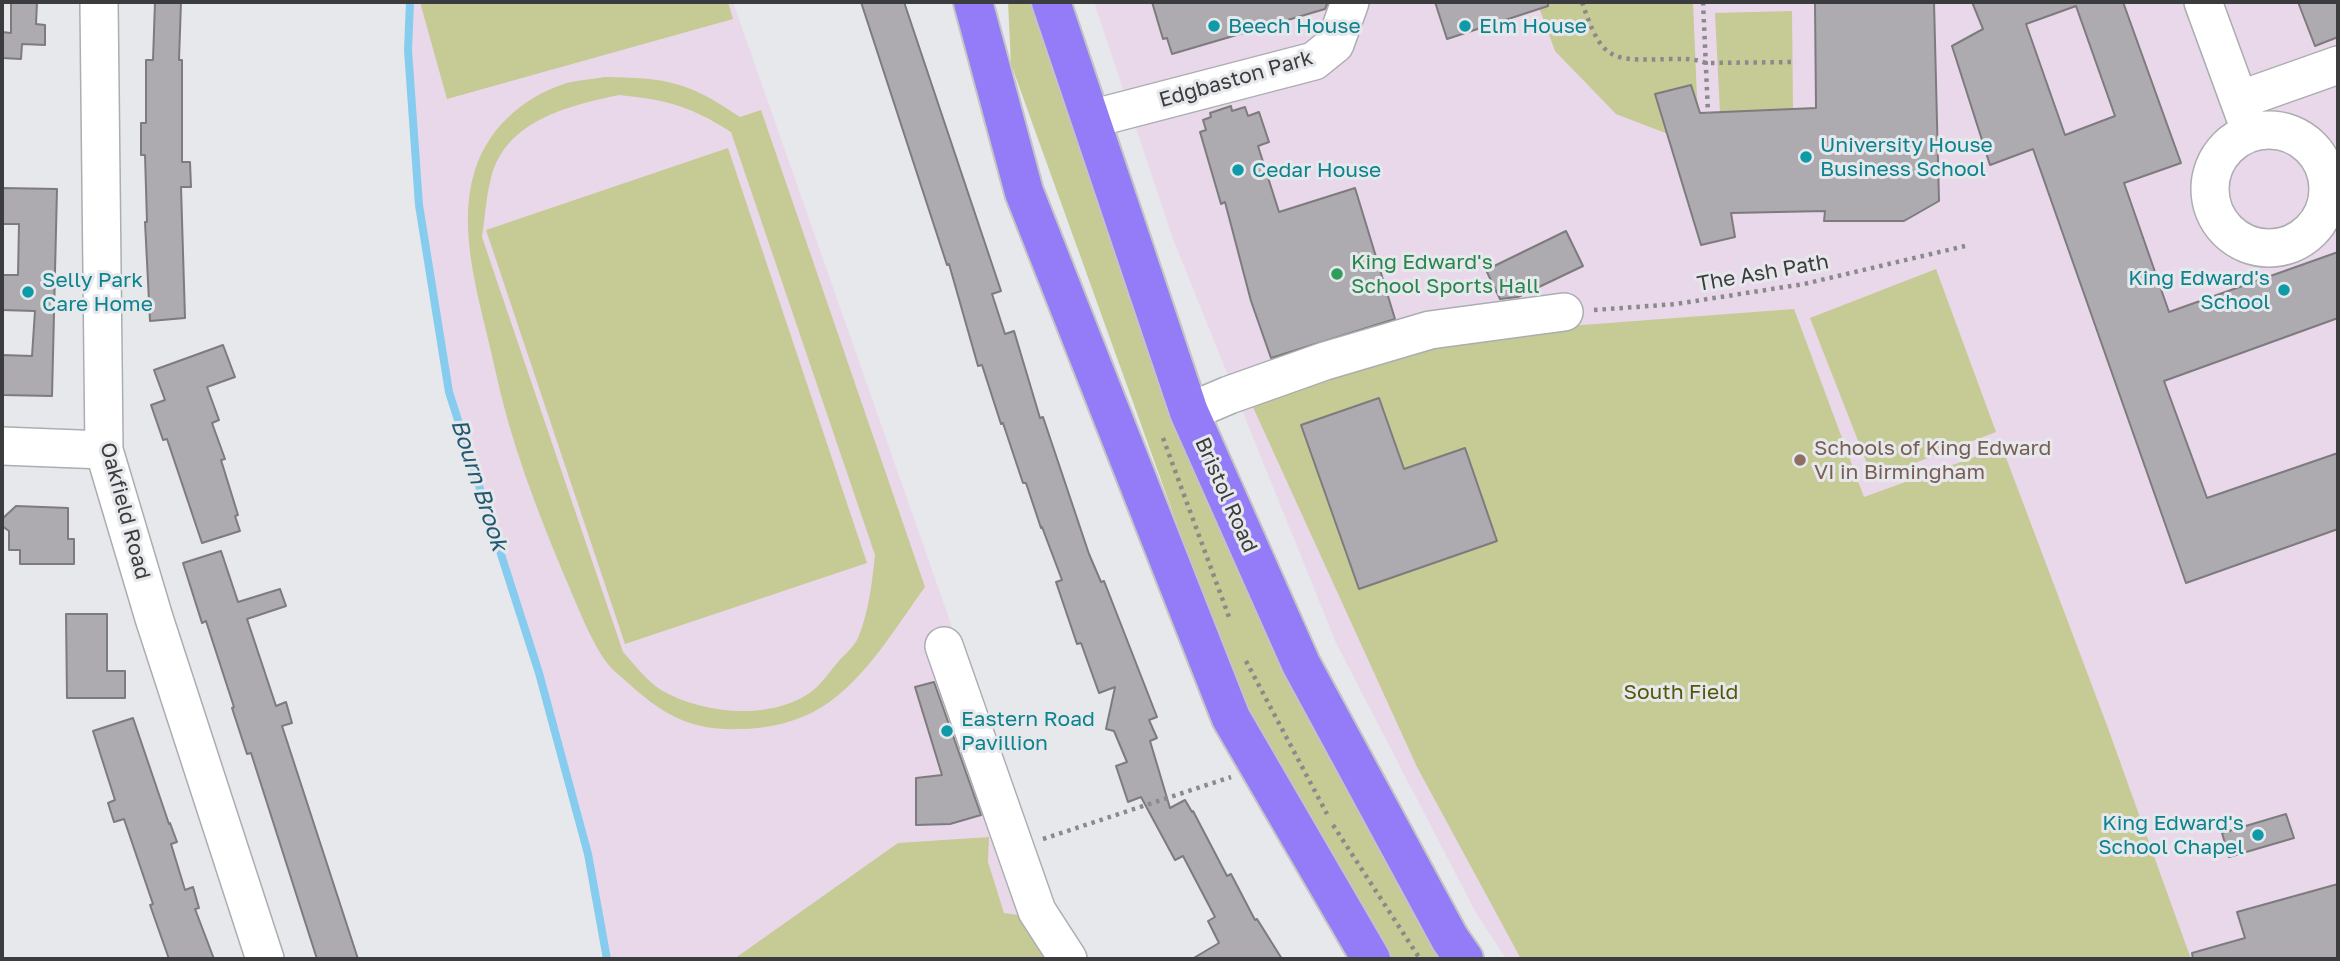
<!DOCTYPE html>
<style>
body{margin:0}
#map{position:relative;width:2340px;height:961px;overflow:hidden;background:#e6e8eb;font-family:"Golos Text",sans-serif}
canvas{display:block}
.frame{position:absolute;inset:0;border:4px solid #3b3c3d;pointer-events:none}
</style>
<div id="map">
<canvas width="2340" height="961"></canvas>
<div class="frame"></div>
</div>
<script>
const ctx = document.querySelector('canvas').getContext('2d');
ctx.lineJoin = 'round';
function fillPath(path, color) {
  ctx.fillStyle = color;
  ctx.fill(path, 'evenodd');
}
function trace(path, color, width, dash) {
  ctx.strokeStyle = color;
  ctx.lineWidth = width;
  ctx.lineCap = dash ? 'butt' : 'round';
  ctx.setLineDash(dash || []);
  ctx.stroke(path);
}
function label(font, color, halo, rows, align = 'center') {
  ctx.font = font + ' "Golos Text",sans-serif';
  ctx.lineWidth = 6;
  ctx.setLineDash([]);
  ctx.textBaseline = 'middle';
  ctx.strokeStyle = halo;
  ctx.fillStyle = color;
  for (const [text, x, y, turn = 0] of rows) {
    ctx.save();
    ctx.translate(x, y);
    ctx.rotate((+turn || 0) * Math.PI / 180);
    ctx.textAlign = isNaN(turn) ? turn : align;
    if (halo) ctx.strokeText(text, 0, 0);
    ctx.fillText(text, 0, 0);
    ctx.restore();
  }
}
const education = new Path2D(`
 M 410,2 L 733,2 L 1053,915 L 1081,959 L 607,959 L 588,854 L 539,673 L 449,391 L 419,205 L 408,50 Z
 M 1094,2 L 2338,2 L 2338,959 L 1506,959 L 1475,911 L 1336,643 L 1173,239 Z`);
const green = new Path2D(`
 M 420,2 L 728,2 L 733,19 L 447,99 Z
 M 1008,2 L 1036,2 L 1173,403 L 1281,670 L 1436,939 L 1450,959 L 1388,959 L 1243,707 L 1011,64 Z
 M 1537,2 L 1693,2 L 1699,146 L 1616,114 L 1555,51 Z
 M 1792,11 L 1793,109 L 1720,112 L 1715,13 Z
 M 604,77 C 667,78 687,81 740,117 L 761,110 L 925,587 C 895,628 866,679 822,707 C 798,722 767,729 739,729 C 690,731 662,714 627,682 C 621,676 612,670 607,663 C 590,640 576,602 564,575 C 536,508 510,440 495,369 C 482,307 455,232 475,170 C 488,129 521,99 561,85 C 574,80 590,80 604,77 ZM 619,95 C 668,100 690,106 731,132 L 875,555 C 872,583 869,611 858,638 C 854,647 844,655 838,662 C 831,670 824,680 817,687 C 778,722 703,715 661,690 C 647,681 634,664 623,652 L 482,237 C 485,218 486,197 491,178 C 506,120 568,106 619,95 Z
 M 728,148 L 867,563 L 625,644 L 486,230 Z
 M 1936,269 L 1996,432 L 1873,479 L 1810,318 Z
 M 1794,309 L 1864,497 L 2002,447 L 2105,720 L 2191,959 L 1521,959 L 1417,767 L 1252,405 L 1439,345 L 1569,326 Z
 M 989,837 L 988,862 L 1004,913 L 1031,917 L 1058,959 L 734,959 L 898,843 Z`);
const stream = new Path2D(`
 M 410,2 L 408,50 L 419,205 L 449,392 L 539,673 L 588,854 L 607,959`);
const building = new Path2D(`
 M 11,2 L 37,2 L 36,24 L 45,25 L 45,45 L 22,44 L 21,59 L 2,58 L 2,32 L 11,33 Z
 M 155,2 L 181,2 L 179,60 L 182,60 L 182,162 L 190,162 L 191,187 L 181,187 L 185,318 L 150,321 L 145,222 L 147,222 L 145,155 L 141,155 L 141,123 L 146,123 L 146,60 L 153,60 Z
 M 861,2 L 904,2 L 1001,291 L 992,294 L 1005,334 L 1014,331 L 1040,418 L 1043,417 L 1089,554 L 1101,582 L 1104,581 L 1157,717 L 1149,720 L 1157,738 L 1150,741 L 1170,808 L 1185,800 L 1192,812 L 1193,811 L 1227,876 L 1231,874 L 1255,920 L 1257,919 L 1282,959 L 1192,959 L 1219,943 L 1208,921 L 1215,917 L 1183,856 L 1175,860 L 1141,797 L 1128,802 L 1116,766 L 1127,762 L 1114,731 L 1106,729 L 1115,687 L 1099,693 L 1081,643 L 1077,644 L 1056,582 L 1062,580 L 1042,527 L 1041,528 L 1026,483 L 1023,483 L 1003,423 L 1001,424 L 982,365 L 978,366 L 949,264 L 947,265 Z
 M 1152,2 L 1328,2 L 1325,9 L 1172,54 L 1167,38 L 1163,39 Z
 M 1435,2 L 1548,2 L 1548,6 L 1447,39 Z
 M 1815,2 L 1934,2 L 1939,201 L 1904,221 L 1824,221 L 1825,211 L 1731,213 L 1735,237 L 1701,245 L 1655,94 L 1691,85 L 1700,113 L 1816,108 Z
 M 1972,2 L 2123,2 L 2181,163 L 2124,183 L 2169,312 L 2338,252 L 2338,318 L 2164,381 L 2207,498 L 2338,453 L 2338,529 L 2186,583 L 2033,149 L 1990,165 L 1952,46 L 1983,29 ZM 2076,6 L 2115,116 L 2065,135 L 2026,24 Z
 M 2298,2 L 2338,2 L 2338,37 L 2315,46 Z
 M 1231,106 L 1232,111 L 1245,107 L 1248,116 L 1259,112 L 1269,142 L 1258,146 L 1279,212 L 1355,188 L 1395,319 L 1271,358 L 1251,301 L 1225,202 L 1221,204 L 1200,132 L 1206,130 L 1203,120 L 1211,117 L 1210,113 Z
 M 2,188 L 57,189 L 52,396 L 2,395 L 2,355 L 32,356 L 35,311 L 2,310 L 2,275 L 18,275 L 19,224 L 2,224 Z
 M 1566,231 L 1583,266 L 1518,297 L 1500,299 L 1486,270 Z
 M 223,345 L 235,377 L 207,387 L 219,420 L 212,423 L 225,459 L 221,460 L 238,515 L 235,516 L 240,531 L 202,543 L 167,439 L 163,440 L 151,405 L 165,400 L 154,370 Z
 M 1379,398 L 1404,469 L 1465,448 L 1497,541 L 1359,589 L 1301,425 Z
 M 16,506 L 68,508 L 68,539 L 74,539 L 74,564 L 20,564 L 20,550 L 9,550 L 9,531 L 2,526 L 2,519 Z
 M 221,551 L 238,602 L 280,589 L 286,606 L 247,619 L 276,706 L 286,702 L 292,723 L 282,726 L 358,959 L 317,959 L 251,753 L 247,754 L 232,708 L 234,707 L 206,621 L 202,623 L 183,563 Z
 M 66,614 L 107,614 L 107,671 L 125,671 L 125,698 L 67,698 Z
 M 934,682 L 981,815 L 950,824 L 916,825 L 916,778 L 942,775 L 915,687 Z
 M 133,718 L 169,824 L 170,823 L 177,842 L 171,844 L 185,890 L 193,887 L 199,908 L 195,909 L 214,959 L 169,959 L 150,905 L 153,904 L 124,819 L 114,822 L 108,803 L 115,800 L 93,731 Z
 M 2286,814 L 2294,838 L 2229,857 L 2222,833 Z
 M 2338,884 L 2338,959 L 2193,959 L 2192,953 L 2245,938 L 2237,912 Z`);
const path = new Path2D(`
 M 1582,2 C 1602,61 1610,61 1669,59 C 1682,59 1693,58 1706,63 L 1796,62
 M 1703,2 L 1708,113
 M 1594,310 L 1676,304 L 1804,284 L 1965,246
 M 1163,438 L 1229,617
 M 1246,661 L 1327,814
 M 1333,825 L 1420,959
 M 1043,839 L 1231,777`);
const minor = new Path2D(`
 M 99,2 L 104,450 L 154,618 L 265,959
 M 2203,2 L 2251,133
 M 2239,100 L 2338,65
 M 1091,119 L 1314,61 L 1335,44 L 1350,2
 M2210 189a59 59 0 1 1 118 0a59 59 0 1 1-118 0Z
 M 1189,412 L 1229,395 L 1325,361 L 1430,330 L 1564,312
 M 2,446 L 104,450
 M 944,646 L 1037,911 L 1068,959`);
const highway = new Path2D(`
 M 973,2 L 1024,192 L 1231,718 L 1371,959
 M 1051,2 L 1189,412 L 1301,664 L 1450,939 L 1464,959`);
const markers = [
 [1214,26,7,"#0f9aa8"],
 [1465,26,7,"#0f9aa8"],
 [1806,157,7,"#0f9aa8"],
 [1238,170,7,"#0f9aa8"],
 [1337,274,7,"#2e9e5b"],
 [2284,290,7,"#0f9aa8"],
 [28,292,7,"#0f9aa8"],
 [1800,460,7,"#8d6e63"],
 [947,731,7,"#0f9aa8"],
 [2258,835,7,"#0f9aa8"]
];
const cultureNames = [
 ["Beech House",1228,26],
 ["Elm House",1479,26],
 ["University House",1820,145],
 ["Business School",1820,169],
 ["Cedar House",1252,170],
 ["King Edward's",2270,278,"right"],
 ["School",2270,302,"right"],
 ["Selly Park",42,280],
 ["Care Home",42,304],
 ["Eastern Road",961,719],
 ["Pavillion",961,743],
 ["King Edward's",2244,823,"right"],
 ["School Chapel",2244,847,"right"]
];
const streetNames = [
 ["Edgbaston Park",1236,79,-16],
 ["The Ash Path",1763,273,-10],
 ["Bristol Road",1226,495,66],
 ["Oakfield Road",125,511,75]
];
const leisureNames = [
 ["King Edward's",1351,262],
 ["School Sports Hall",1351,286]
];
const educationNames = [
 ["Schools of King Edward",1814,448],
 ["VI in Birmingham",1814,472]
];
const parkNames = [
 ["South Field",1681,692]
];
const waterNames = [
 ["Bourn Brook",479,485,72]
];
fillPath(education, '#e9d8ea');
fillPath(green, '#c6ca94');
trace(stream, '#85ccef', 8);
fillPath(building, '#adabaf');
trace(building, '#7d7b7e', 2);
trace(minor, '#abaeb0', 40);
trace(highway, '#c4c4c5', 42);
trace(path, '#898a8c', 4.5, [3.5, 5]);
trace(minor, '#fff', 37);
trace(highway, '#947bf7', 38);
for (const [x, y, r, color] of markers) {
  const dot = new Path2D();
  dot.arc(x, y, r, 0, 2 * Math.PI);
  ctx.fillStyle = color;
  ctx.fill(dot);
  trace(dot, '#e6e8eb', 2.5);
}
label('21px', '#0d838f', '#e6e8eb', cultureNames, 'left');
label('21px', '#3b3c3d', '#e6e8eb', streetNames);
label('21px', '#27864d', '#e6e8eb', leisureNames, 'left');
label('21px', '#785e54', '#e6e8eb', educationNames, 'left');
label('21px', '#565809', '#e6e8eb', parkNames);
label('italic 23px', '#215972', '#e6e8eb', waterNames);
</script>
